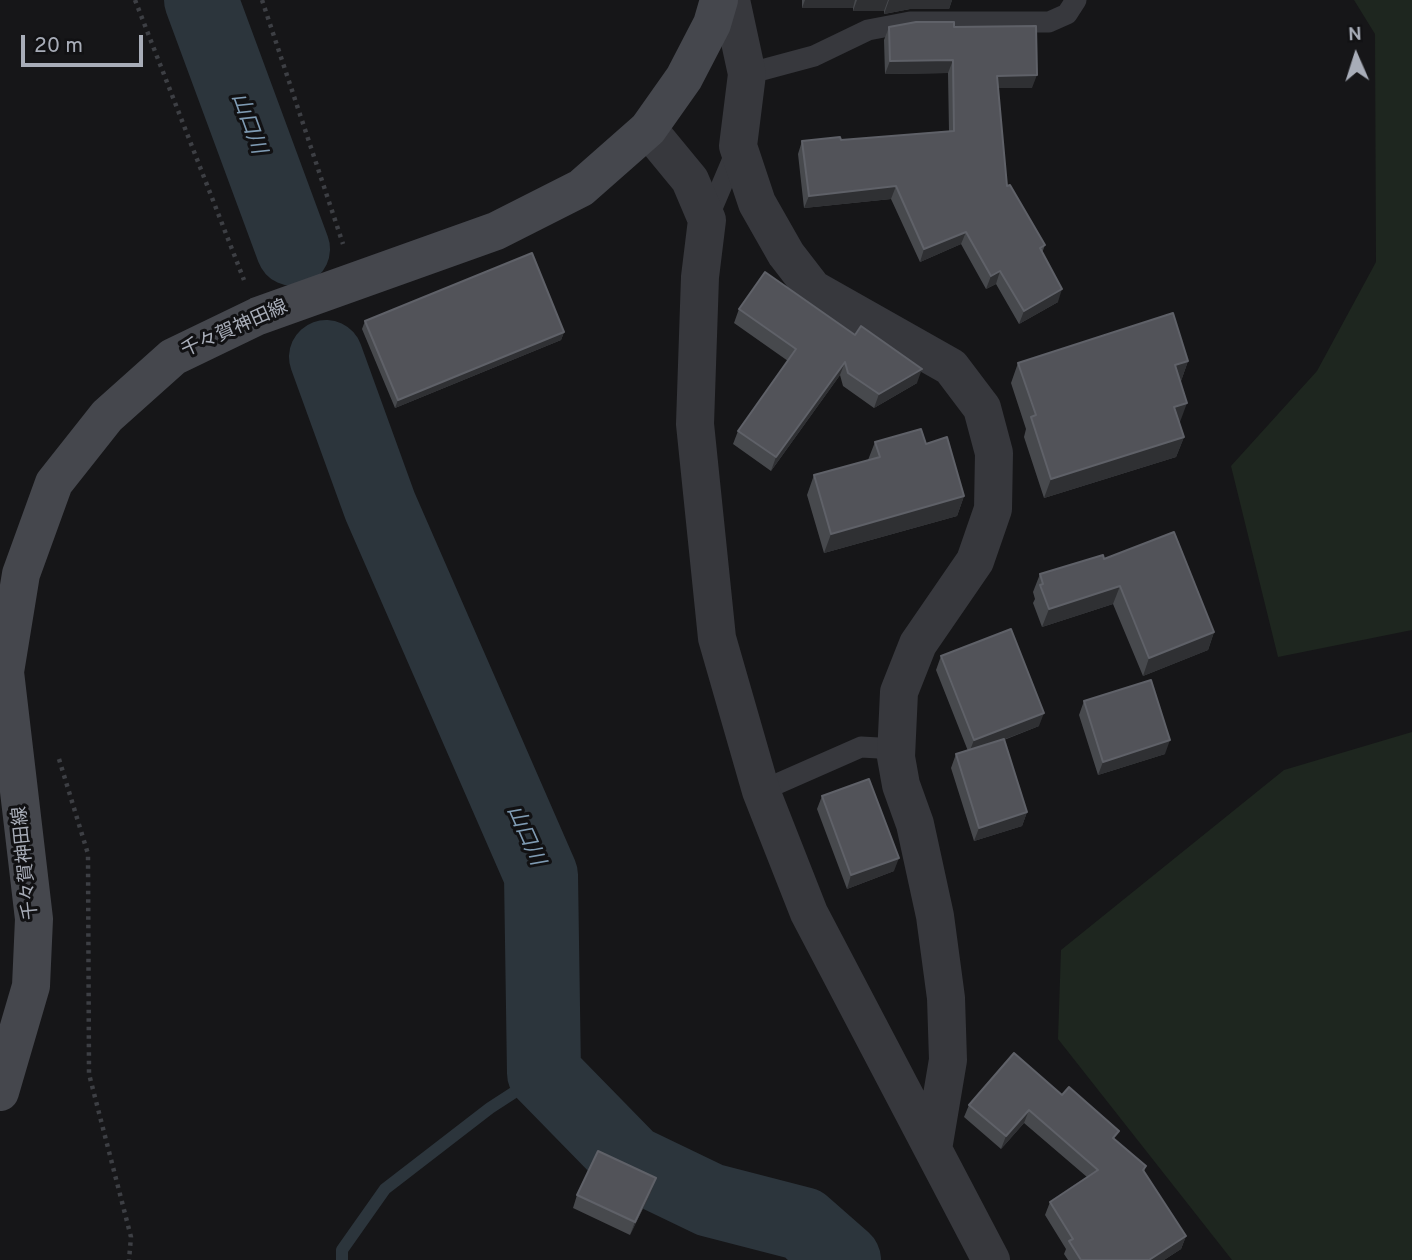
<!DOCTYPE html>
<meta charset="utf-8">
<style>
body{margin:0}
#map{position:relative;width:1412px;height:1260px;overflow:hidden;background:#161618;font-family:Overpass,sans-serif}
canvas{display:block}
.north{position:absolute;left:1321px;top:21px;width:70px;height:70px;-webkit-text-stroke:5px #111113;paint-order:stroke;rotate:357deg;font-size:19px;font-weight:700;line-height:28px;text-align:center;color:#a8adb8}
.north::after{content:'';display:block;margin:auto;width:24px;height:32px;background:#a8adb8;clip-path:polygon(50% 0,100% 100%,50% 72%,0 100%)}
.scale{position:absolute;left:21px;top:35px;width:122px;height:32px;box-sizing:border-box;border:4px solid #a8adb8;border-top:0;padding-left:9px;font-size:21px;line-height:24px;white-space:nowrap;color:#a8adb8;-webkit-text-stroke:5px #111113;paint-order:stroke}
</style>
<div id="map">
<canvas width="1412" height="1260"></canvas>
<div class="north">N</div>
<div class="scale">20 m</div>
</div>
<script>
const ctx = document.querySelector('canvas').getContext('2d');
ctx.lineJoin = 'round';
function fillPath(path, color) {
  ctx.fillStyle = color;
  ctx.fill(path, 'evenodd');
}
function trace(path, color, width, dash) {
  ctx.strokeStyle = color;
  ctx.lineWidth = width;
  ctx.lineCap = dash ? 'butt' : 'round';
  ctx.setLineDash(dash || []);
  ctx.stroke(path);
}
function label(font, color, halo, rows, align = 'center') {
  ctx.font = font + ' Overpass,"Noto Sans JP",sans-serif';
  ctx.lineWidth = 6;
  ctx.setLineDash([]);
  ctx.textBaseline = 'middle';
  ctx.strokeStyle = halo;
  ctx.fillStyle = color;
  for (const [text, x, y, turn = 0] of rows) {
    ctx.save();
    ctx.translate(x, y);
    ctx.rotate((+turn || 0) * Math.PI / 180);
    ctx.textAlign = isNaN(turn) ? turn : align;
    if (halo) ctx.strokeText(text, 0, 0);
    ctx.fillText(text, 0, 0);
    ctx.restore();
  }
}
const green = new Path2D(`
 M 1354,0 L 1412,0 L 1412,630 L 1278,657 L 1231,466 L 1317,371 L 1376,262 L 1375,34 Z
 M 1412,732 L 1412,1260 L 1232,1260 L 1058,1039 L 1061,950 L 1284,770 Z`);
const stream = new Path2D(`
 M 342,1260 L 342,1250 L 385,1189 L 490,1108 L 544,1073`);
const river = new Path2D(`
 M 201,0 L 293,249
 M 326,357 L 380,506 L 541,875 L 544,1073 L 631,1162 L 710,1200 L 803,1224 L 844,1260`);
const path = new Path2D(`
 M 135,0 L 244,280
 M 262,0 L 343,244
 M 59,759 L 88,854 L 89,1074 L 131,1237 L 129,1260`);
const lane = new Path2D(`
 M 747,74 L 814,56 L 868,30 L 910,22 L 1049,22 L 1067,14 L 1076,0
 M 707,220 L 738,147
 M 761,791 L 861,747 L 879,748 L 896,757`);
const street = new Path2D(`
 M 731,0 L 747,74 L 738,146 L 757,203 L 786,254 L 813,289 L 951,367 L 982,408 L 994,453 L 993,509 L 975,561 L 918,644 L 899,692 L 896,757 L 901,785 L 915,824 L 935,916 L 946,998 L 948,1060 L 933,1149
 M 648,129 L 690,180 L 707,220 L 700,277 L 695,424 L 717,638 L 761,791 L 809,913 L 991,1260`);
const secondary = new Path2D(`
 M 0,1092 L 31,986 L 34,919 L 5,672 L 21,574 L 54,483 L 107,416 L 173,357 L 258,316 L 496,231 L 581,188 L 648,129 L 684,78 L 712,24 L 719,0`);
const wall = new Path2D(`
 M 802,0 L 952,0 L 949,9 L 910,9 L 884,14 L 884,11 L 853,11 L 853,8 L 802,8 Z
 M 889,27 L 954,27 L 1032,88 L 998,88 L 1007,186 L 1045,245 L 1042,253 L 1058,302 L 1019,324 L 996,284 L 986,289 L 961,244 L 920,262 L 891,199 L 804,208 L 798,154 L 802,141 L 841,140 L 949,131 L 948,73 L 885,74 L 884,40 Z
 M 739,309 L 917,383 L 874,408 L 843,386 L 840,375 L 771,471 L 733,444 L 738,431 L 788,361 L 734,323 Z
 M 365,321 L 564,332 L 561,340 L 395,408 L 362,329 Z
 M 1188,361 L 1181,381 L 1180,381 L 1179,422 L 1184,437 L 1176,457 L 1044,498 L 1024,437 L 1026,429 L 1011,383 L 1018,363 Z
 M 875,442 L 926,444 L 964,496 L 957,516 L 824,553 L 807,495 L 814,475 L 868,460 Z
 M 1104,559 L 1214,632 L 1208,650 L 1143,676 L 1113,604 L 1042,627 L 1033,603 L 1035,599 L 1033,592 L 1040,574 Z
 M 941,656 L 1039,726 L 1004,740 L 1027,812 L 1022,826 L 974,841 L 951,768 L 956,754 L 968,751 L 936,670 Z
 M 1084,701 L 1165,754 L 1098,775 L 1079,715 Z
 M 822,796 L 894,871 L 847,889 L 817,809 Z
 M 1062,1095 L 1146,1166 L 1144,1172 L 1186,1236 L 1181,1249 L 1164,1260 L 1068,1260 L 1064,1254 L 1066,1249 L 1045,1215 L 1050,1202 L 1087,1177 L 1024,1123 L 1001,1149 L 964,1117 L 969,1105 Z
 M 651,1192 L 630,1235 L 573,1208 L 577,1195 Z`);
const shadedWall = new Path2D(`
 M 805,0 L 855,0 L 853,8 L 802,8 Z
 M 857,0 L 888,0 L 884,11 L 853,11 Z
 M 889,0 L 952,0 L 949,9 L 910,9 L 884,14 Z
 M 953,60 L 948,73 L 885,74 L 890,61 Z
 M 1037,75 L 1032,88 L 992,88 L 997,76 Z
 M 896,186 L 891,199 L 804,208 L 809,196 Z
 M 966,232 L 961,244 L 920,262 L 924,249 Z
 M 1000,271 L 996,284 L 986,289 L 991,276 Z
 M 1062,289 L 1058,302 L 1019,324 L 1024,311 Z
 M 564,332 L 561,340 L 395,408 L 398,400 Z
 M 1188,361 L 1181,381 L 1168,385 L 1175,365 Z
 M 845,362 L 840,375 L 771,471 L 776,457 Z
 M 922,369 L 917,383 L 874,408 L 879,394 Z
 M 1187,403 L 1180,422 L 1167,426 L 1174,407 Z
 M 1184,437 L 1176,457 L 1044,498 L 1051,479 Z
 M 964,496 L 957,516 L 824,553 L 831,534 Z
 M 1120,586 L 1113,604 L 1042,627 L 1049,609 Z
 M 1214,632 L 1208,650 L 1143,676 L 1149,658 Z
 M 1044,713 L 1039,726 L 969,753 L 974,740 Z
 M 1170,740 L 1165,754 L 1098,775 L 1103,762 Z
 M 1027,812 L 1022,826 L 974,841 L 979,828 Z
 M 899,858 L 894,871 L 847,889 L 851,875 Z
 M 1029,1110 L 1024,1123 L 1001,1149 L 1006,1136 Z
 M 656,1178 L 651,1192 L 630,1235 L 635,1222 Z
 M 1186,1236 L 1181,1249 L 1164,1260 L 1149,1260 Z`);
const building = new Path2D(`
 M 916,22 L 954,22 L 954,27 L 1036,26 L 1037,75 L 997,76 L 1007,186 L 1010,185 L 1045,245 L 1040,248 L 1062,289 L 1024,311 L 1000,271 L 991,276 L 966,232 L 924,249 L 896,186 L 809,196 L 802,141 L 840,137 L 841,140 L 954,131 L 953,60 L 890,61 L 889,27 Z
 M 532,253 L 564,332 L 398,400 L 365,321 Z
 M 765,272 L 855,335 L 861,326 L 922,369 L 879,394 L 848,373 L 845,362 L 776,457 L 738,431 L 796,349 L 739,309 Z
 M 1173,313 L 1188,361 L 1175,365 L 1187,403 L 1174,407 L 1184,437 L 1051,479 L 1031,417 L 1036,415 L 1018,363 Z
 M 921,429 L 926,444 L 947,437 L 964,496 L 831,534 L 814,475 L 880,457 L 875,442 Z
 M 1174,532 L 1214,632 L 1149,658 L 1120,586 L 1049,609 L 1040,585 L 1043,584 L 1040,574 L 1103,555 L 1104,559 Z
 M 1011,629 L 1044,713 L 974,740 L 941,656 Z
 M 1151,680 L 1170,740 L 1103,762 L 1084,701 Z
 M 1004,739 L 1027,812 L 979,828 L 956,754 Z
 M 869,779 L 899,858 L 851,875 L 822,796 Z
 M 1014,1053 L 1062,1095 L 1069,1087 L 1119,1131 L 1113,1138 L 1146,1166 L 1143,1170 L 1186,1236 L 1149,1260 L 1081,1260 L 1069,1241 L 1073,1239 L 1050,1202 L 1098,1170 L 1029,1110 L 1006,1136 L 969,1105 Z
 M 598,1151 L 656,1178 L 635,1222 L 577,1195 Z`);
const streetNames = [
 ["千々賀神田線",235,330,-24],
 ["千々賀神田線",27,863,-96]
];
const waterNames = [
 ["山口川",247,124,70],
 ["山口川",524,836,66]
];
fillPath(green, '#1e261f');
trace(stream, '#2c353c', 12);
trace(river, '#2c353c', 74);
trace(path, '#3d3f44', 4.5, [3.5, 5]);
trace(lane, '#37383d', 21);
trace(street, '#37383d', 38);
trace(secondary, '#45474d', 38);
fillPath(wall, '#47494d');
fillPath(shadedWall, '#2f3033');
fillPath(building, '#525359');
trace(building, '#5f6168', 2);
label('19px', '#a8adb8', '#111113', streetNames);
label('italic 21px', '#7f9bb3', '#111113', waterNames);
</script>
